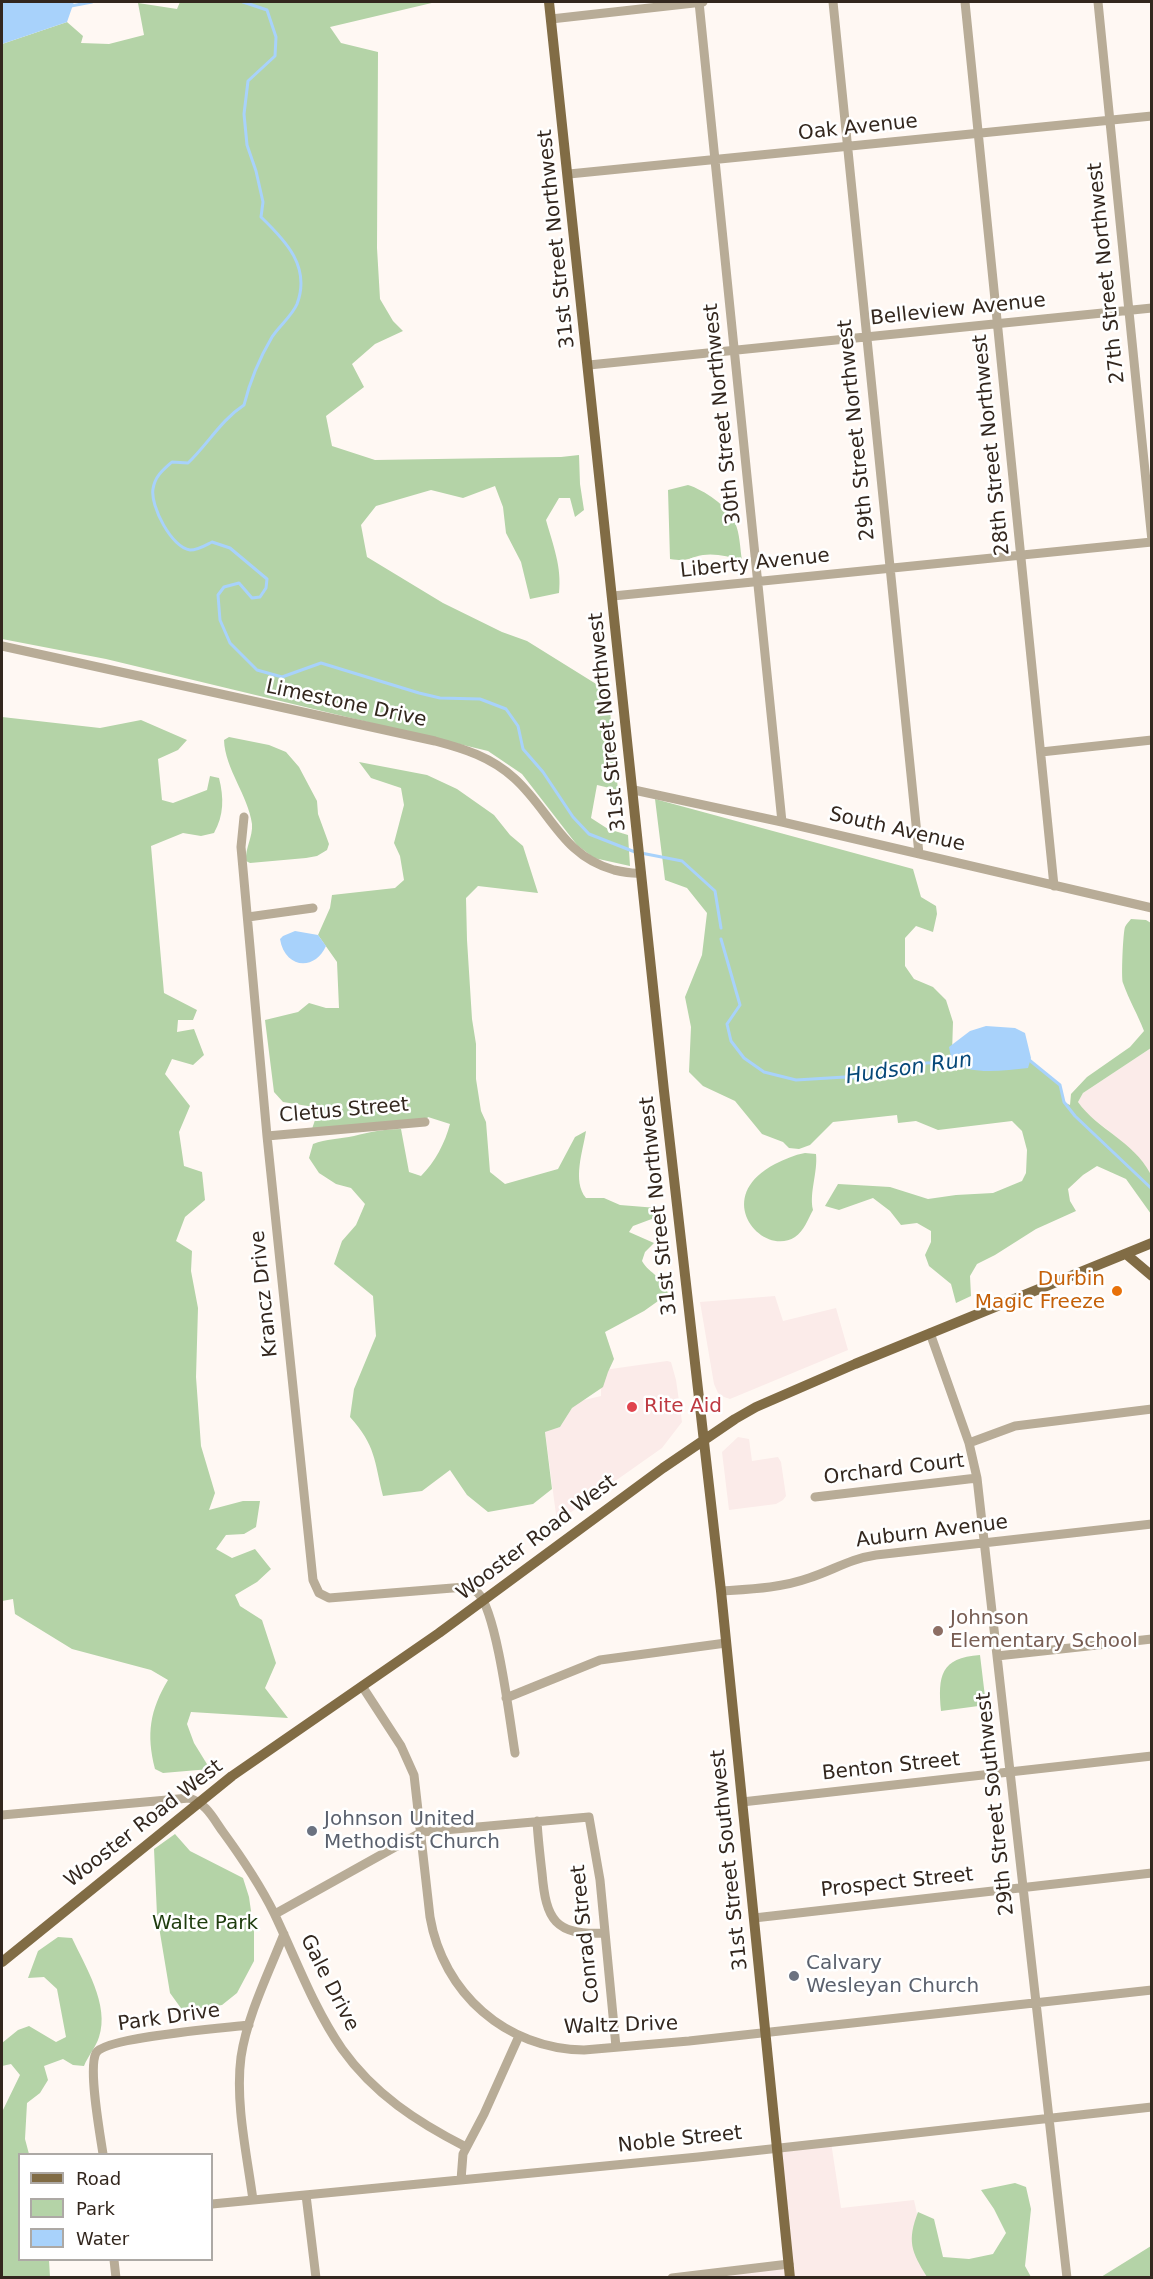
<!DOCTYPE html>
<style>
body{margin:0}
#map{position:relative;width:1153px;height:2279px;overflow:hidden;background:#fff8f3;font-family:"DejaVu Sans",sans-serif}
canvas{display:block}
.frame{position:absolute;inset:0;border:3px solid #33271e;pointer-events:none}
.legend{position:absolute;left:18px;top:2153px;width:195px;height:108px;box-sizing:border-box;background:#fff;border:2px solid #ada9a5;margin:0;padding:8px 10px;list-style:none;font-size:18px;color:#33271e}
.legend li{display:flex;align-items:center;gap:12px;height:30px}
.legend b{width:30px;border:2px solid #ada9a5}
</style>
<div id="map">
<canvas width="1153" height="2279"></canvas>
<div class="frame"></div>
<ul class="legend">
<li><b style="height:8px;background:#816c45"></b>Road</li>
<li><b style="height:16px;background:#b4d3a7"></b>Park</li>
<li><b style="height:16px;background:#a8d2fb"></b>Water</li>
</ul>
</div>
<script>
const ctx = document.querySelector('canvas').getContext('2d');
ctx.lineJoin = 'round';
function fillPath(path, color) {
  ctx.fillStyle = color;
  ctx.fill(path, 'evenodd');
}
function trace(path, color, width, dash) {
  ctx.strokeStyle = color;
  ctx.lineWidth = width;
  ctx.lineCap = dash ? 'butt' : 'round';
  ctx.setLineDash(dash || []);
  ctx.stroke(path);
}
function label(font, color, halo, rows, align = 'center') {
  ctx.font = font + ' "DejaVu Sans",sans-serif';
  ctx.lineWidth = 5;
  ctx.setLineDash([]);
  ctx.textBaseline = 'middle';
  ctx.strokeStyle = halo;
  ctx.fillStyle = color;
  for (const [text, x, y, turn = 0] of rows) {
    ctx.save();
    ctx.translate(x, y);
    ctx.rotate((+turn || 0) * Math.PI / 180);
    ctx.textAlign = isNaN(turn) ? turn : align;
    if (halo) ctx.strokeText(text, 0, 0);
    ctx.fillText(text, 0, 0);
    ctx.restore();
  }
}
const commercial = new Path2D(`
 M 1151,1048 L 1151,1174 L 1135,1154 L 1109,1131 L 1086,1113 L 1078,1102 L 1083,1093 Z
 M 775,1296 L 783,1321 L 836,1308 L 848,1350 L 730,1399 L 724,1397 L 718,1393 L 714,1384 L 700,1302 Z
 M 667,1361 L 671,1362 L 676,1380 L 682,1422 L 662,1448 L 557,1522 L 545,1431 L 560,1427 L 572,1408 L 580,1401 L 601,1396 L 601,1379 L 604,1370 Z
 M 738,1437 L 749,1439 L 752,1461 L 778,1457 L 781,1462 L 786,1496 L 783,1500 L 776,1504 L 729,1510 L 722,1452 Z
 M 831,2142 L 841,2208 L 914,2200 L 931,2277 L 724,2278 L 723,2272 L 788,2264 L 778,2149 Z`);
const green = new Path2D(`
 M 180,2 L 436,2 L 330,27 L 341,43 L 378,52 L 377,248 L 380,299 L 393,321 L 403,331 L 375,344 L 352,364 L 364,387 L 326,416 L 332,446 L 375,460 L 561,457 L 579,455 L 580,484 L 584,510 L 575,517 L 570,498 L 559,498 L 546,520 C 553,545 562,567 559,593 L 530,599 L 521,562 L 506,533 L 503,507 L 495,486 L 463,498 L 431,490 L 376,506 L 361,525 L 367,557 L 443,603 L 502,632 L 527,641 L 601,687 L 609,701 L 618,790 L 597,785 L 591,818 L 608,829 L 628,835 L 630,866 L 594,858 L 577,845 L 522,774 L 488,751 L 106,659 L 2,639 L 2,44 L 67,22 L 83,36 L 81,43 L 109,44 L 144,35 L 138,3 L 177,9 Z
 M 688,485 C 704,490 728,506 735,523 C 740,533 740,549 742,560 C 729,557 716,553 703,555 C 687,558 689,562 670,559 L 668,490 Z
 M 2,717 L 100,728 L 141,720 L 187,740 L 178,750 L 158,759 L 162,800 L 173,803 L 207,790 L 210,776 L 219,778 C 224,798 224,815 214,833 L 201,836 L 183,833 L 151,846 L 164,993 L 197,1010 L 193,1020 L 178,1020 L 177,1032 L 194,1029 L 204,1055 L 193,1065 L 172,1059 L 165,1074 L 190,1106 L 179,1132 L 184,1166 L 202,1172 L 205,1200 L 185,1217 L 176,1241 L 192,1251 L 191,1271 L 198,1308 L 196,1377 L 201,1446 L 215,1493 L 209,1510 L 243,1501 L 260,1501 L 256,1527 L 244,1534 L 226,1535 L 216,1549 L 232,1558 L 255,1549 L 271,1569 L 257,1582 L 235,1595 L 240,1606 L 262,1620 L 276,1663 L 265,1688 L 288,1718 L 191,1712 L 187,1724 L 194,1743 L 210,1769 L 163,1773 L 155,1769 C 146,1734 150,1710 168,1680 L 151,1670 L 72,1649 L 15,1614 L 13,1599 L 2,1601 Z
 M 229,737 L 269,745 L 286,752 L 299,767 L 317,801 L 318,814 L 329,844 L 327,850 L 317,856 L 306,858 L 250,863 L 246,861 C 245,848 253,837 252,824 C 248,795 225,769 224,740 Z
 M 359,762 L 427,775 L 457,789 L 494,815 L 510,835 L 523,846 L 538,893 L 478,886 L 466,898 L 467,940 L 472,1019 L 476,1044 L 476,1079 L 481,1111 L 486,1122 L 490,1172 L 505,1184 L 558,1169 L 575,1137 L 586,1131 C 583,1151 572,1181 586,1198 L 604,1198 L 620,1205 L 657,1208 L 657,1217 L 633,1226 L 629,1232 L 654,1243 L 645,1252 L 642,1261 C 650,1275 664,1276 668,1294 L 644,1311 L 605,1332 L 614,1359 L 608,1372 L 603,1387 L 572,1408 L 560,1427 L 545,1432 L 552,1489 L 533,1504 L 488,1512 L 467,1495 L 450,1470 L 422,1491 L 383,1496 C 374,1460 376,1446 350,1417 L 354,1389 L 376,1336 L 373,1296 L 334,1264 L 342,1241 L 356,1225 L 365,1204 L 351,1188 L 336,1184 L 319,1173 L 309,1158 L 313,1144 C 326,1139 340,1139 354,1136 C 370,1132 384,1129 401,1129 L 409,1172 L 421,1176 C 435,1162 445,1143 450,1124 L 428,1117 L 425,1122 L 311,1132 L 316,1117 L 314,1107 L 283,1102 L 274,1092 L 265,1020 L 298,1012 L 309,1003 L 326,1008 L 339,1008 L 337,962 L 318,935 L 330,908 L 332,895 L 395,888 L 404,880 L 400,856 L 394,843 L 404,805 L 401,788 L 371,778 Z
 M 655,799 L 913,869 L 921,897 L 936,906 L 937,914 L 933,932 L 916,926 L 905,938 L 905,966 L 914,979 L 933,987 L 946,1000 L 953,1022 L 952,1053 L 956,1071 L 967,1063 L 1026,1057 L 1060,1085 L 1064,1102 L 1070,1105 L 1071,1094 L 1087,1077 L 1130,1047 L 1144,1031 C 1138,1015 1129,1000 1123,983 C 1121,979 1123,932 1125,927 C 1126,924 1129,922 1131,919 L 1146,920 L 1151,923 L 1151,1048 L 1083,1093 L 1078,1102 C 1097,1129 1134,1142 1150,1173 C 1153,1180 1151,1205 1151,1214 L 1126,1179 L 1097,1166 L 1083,1175 L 1068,1189 L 1070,1201 L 1076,1211 L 1036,1229 L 995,1255 L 977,1264 L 970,1276 L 971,1296 L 956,1303 L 951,1284 L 929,1266 L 925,1255 L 931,1242 L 931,1231 L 917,1223 L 901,1225 L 890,1211 L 873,1198 L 839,1210 L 825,1206 L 838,1184 L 890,1187 L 928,1199 L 956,1195 L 993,1193 L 1022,1181 L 1026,1173 L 1027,1150 L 1022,1131 L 1012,1121 L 938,1130 L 916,1121 L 898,1123 L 897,1115 L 833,1122 L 810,1145 L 799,1149 L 789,1148 L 783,1142 L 762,1134 L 735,1101 L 703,1086 L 689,1072 L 691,1027 L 685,997 L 702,955 L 707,913 L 687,888 L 665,880 Z
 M 805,1153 L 816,1154 C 818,1172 809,1193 813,1210 C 808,1219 804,1231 795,1237 C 763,1258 710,1198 775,1164 C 785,1159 794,1155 805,1153 Z
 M 980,1655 L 986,1705 L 941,1711 C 938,1676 940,1658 980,1655 Z
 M 175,1834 L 190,1851 L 243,1878 L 249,1897 L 254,1932 L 254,1961 L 237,1993 L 222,2005 L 183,2011 L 170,1993 L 157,1915 L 154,1849 Z
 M 58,1937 L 72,1938 C 85,1966 110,2005 99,2037 C 96,2047 88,2056 84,2066 L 73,2065 L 63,2059 L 44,2066 L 48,2080 L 40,2093 L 27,2103 L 25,2139 L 29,2154 L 20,2154 L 20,2260 L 49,2260 L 50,2277 L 2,2277 L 2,2112 L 20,2075 L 11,2064 L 2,2066 L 2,2043 L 18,2030 L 29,2026 L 56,2042 L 66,2037 L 57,1989 L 44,1977 L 28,1978 L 38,1951 Z
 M 1015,2183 L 1026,2187 L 1031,2209 L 1025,2266 L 1031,2277 L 927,2277 C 911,2251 907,2241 918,2212 L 934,2219 L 943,2257 L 969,2259 L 993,2254 L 1006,2233 L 994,2209 L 981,2190 Z
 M 1151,2246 L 1151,2277 L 1101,2277 Z`);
const water = new Path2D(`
 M 2,2 L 74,2 L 67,22 L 2,44 Z
 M 295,931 L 318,935 L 326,946 C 315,971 285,969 280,939 L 283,936 Z
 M 986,1026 L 1015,1028 L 1025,1033 L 1031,1058 L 1028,1068 C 1004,1070 973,1076 952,1062 L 949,1047 L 970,1031 Z`);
const stream = new Path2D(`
 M 243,2 L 267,10 L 276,37 L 275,56 L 248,81 L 244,114 L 247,145 L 256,171 L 263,202 L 261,217 C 286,241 311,267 297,304 C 292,316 279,326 272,337 C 259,359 250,381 244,405 C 221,420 208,444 188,463 L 172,462 C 163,470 155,476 153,489 C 150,506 172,548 190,550 C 198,550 206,545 212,542 L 230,548 L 267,579 L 266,588 L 260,597 L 252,598 L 239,583 L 224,587 L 218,595 L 220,620 L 230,643 L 257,670 L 282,677 L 321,663 L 419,693 L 440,698 L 480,699 L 506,709 L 518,726 L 523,749 L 543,772 L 573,817 L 589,834 L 635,852
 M 71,6 L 92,2
 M 641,853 L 682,861 L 715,891 L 721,928
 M 721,939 L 740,1005 L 727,1024 L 731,1041 L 744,1058 L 764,1072 L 796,1080 L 845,1077 L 867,1079 L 909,1071 L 926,1063 L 954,1062
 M 1028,1059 L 1060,1085 L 1064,1102 L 1075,1116 L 1152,1189`);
const minor = new Path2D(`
 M 699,2 L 782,822
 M 833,2 L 919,854
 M 965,2 L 1054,886
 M 1098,2 L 1152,541
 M 551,19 L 703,2
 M 569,174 L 1152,116
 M 589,365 L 1152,308
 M 613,596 L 1152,542
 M 2,646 L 435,741 C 465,749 491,757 514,778 C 550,810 562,856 614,870 C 623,872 632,874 641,873
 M 1041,752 L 1152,740
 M 634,790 L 782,822 L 1152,908
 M 244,817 L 241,847 L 267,1136 L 313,1580 L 319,1593 L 329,1598 L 465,1587 C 470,1588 474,1589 478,1593 C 497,1612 510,1722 515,1753
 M 248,917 L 313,908
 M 267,1136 L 425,1122
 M 930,1333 L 969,1443 L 977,1478 L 1067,2278
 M 969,1443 L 1015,1426 L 1152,1409
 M 815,1497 L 977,1478
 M 721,1591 C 751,1589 781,1588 809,1578 C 834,1570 849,1559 876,1555 L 1152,1524
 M 997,1656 L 1152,1639
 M 362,1686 L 401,1746 L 414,1775 L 430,1917 C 443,1993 506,2049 584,2050 L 689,2041 L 1152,1990
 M 506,1698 L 600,1660 L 726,1643
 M 742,1802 L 1152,1756
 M 2,1815 L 189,1798 C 206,1803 213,1818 223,1832 C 242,1858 260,1885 274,1913 C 296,1959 313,2007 342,2049 C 374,2094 417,2122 466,2147
 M 537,1821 C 538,1839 540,1856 542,1873 C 546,1920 555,1936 605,1933
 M 275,1914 L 422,1832 L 589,1817 L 600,1880 L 616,2047
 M 754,1918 L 1152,1873
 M 103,2154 C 100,2134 88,2068 96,2053 C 105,2037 225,2028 249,2025
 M 461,2180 L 463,2154 L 484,2114 L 519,2036
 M 306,2195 L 316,2278
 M 253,2200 C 247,2155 235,2102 241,2057 C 247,2016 269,1972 284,1934
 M 212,2204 L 698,2157 L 1152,2107
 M 114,2260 L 116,2278
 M 672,2278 L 789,2264`);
const major = new Path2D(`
 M 549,2 L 664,1091 L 721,1591 L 790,2278
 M 1126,1254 L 1152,1276
 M 2,1962 L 232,1776 L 439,1633 L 663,1468 L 735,1419 L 756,1407 L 855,1364 L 1152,1243`);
const markers = [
 [1117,1291,6,"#e8710a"],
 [632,1407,6,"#e0444e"],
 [938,1631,6,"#8d6e63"],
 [312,1831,6,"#6b7280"],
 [794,1976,6,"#6b7280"]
];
const streetNames = [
 ["Oak Avenue",858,128,-6],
 ["31st Street Northwest",557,239,-96],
 ["27th Street Northwest",1107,273,-96],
 ["Belleview Avenue",958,310,-6],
 ["30th Street Northwest",723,414,-96],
 ["29th Street Northwest",857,430,-96],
 ["28th Street Northwest",992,445,-96],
 ["Liberty Avenue",755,564,-6],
 ["Limestone Drive",346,704,12],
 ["31st Street Northwest",608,722,-96],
 ["South Avenue",897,830,13],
 ["Cletus Street",344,1111,-5],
 ["31st Street Northwest",659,1206,-96],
 ["Krancz Drive",265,1294,-96],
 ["Orchard Court",894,1470,-7],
 ["Auburn Avenue",932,1532,-7],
 ["Wooster Road West",537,1538,-37],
 ["Benton Street",891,1767,-6],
 ["29th Street Southwest",996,1804,-96],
 ["Wooster Road West",144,1824,-38],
 ["31st Street Southwest",730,1860,-96],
 ["Prospect Street",897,1883,-6],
 ["Conrad Street",586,1934,-96],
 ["Gale Drive",329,1983,63],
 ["Park Drive",169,2018,-8],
 ["Waltz Drive",621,2026,-2],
 ["Noble Street",680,2140,-6]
];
const foodNames = [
 ["Durbin",1105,1280],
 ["Magic Freeze",1105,1303]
];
const healthNames = [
 ["Rite Aid",644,1407]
];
const educationNames = [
 ["Johnson",950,1619],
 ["Elementary School",950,1642]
];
const worshipNames = [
 ["Johnson United",324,1820],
 ["Methodist Church",324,1843],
 ["Calvary",806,1964],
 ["Wesleyan Church",806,1987]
];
const parkNames = [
 ["Walte Park",205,1924]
];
const waterNames = [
 ["Hudson Run",909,1069,-8]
];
fillPath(commercial, '#fbebe9');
fillPath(green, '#b4d3a7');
fillPath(water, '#a8d2fb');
trace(stream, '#a8d2fb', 3);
trace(minor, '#b8ac97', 9);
trace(major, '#816c45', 10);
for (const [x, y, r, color] of markers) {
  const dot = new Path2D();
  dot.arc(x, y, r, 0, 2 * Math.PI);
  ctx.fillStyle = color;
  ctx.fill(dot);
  trace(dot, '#fff', 2);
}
label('20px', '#33271e', '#fff', streetNames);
label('20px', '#c56008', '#fff', foodNames, 'right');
label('20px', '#be3a42', '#fff', healthNames, 'left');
label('20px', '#785e54', '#fff', educationNames, 'left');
label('20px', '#5b616d', '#fff', worshipNames, 'left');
label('20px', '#1e3c0d', '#fff', parkNames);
label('italic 21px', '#064879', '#fff', waterNames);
</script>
